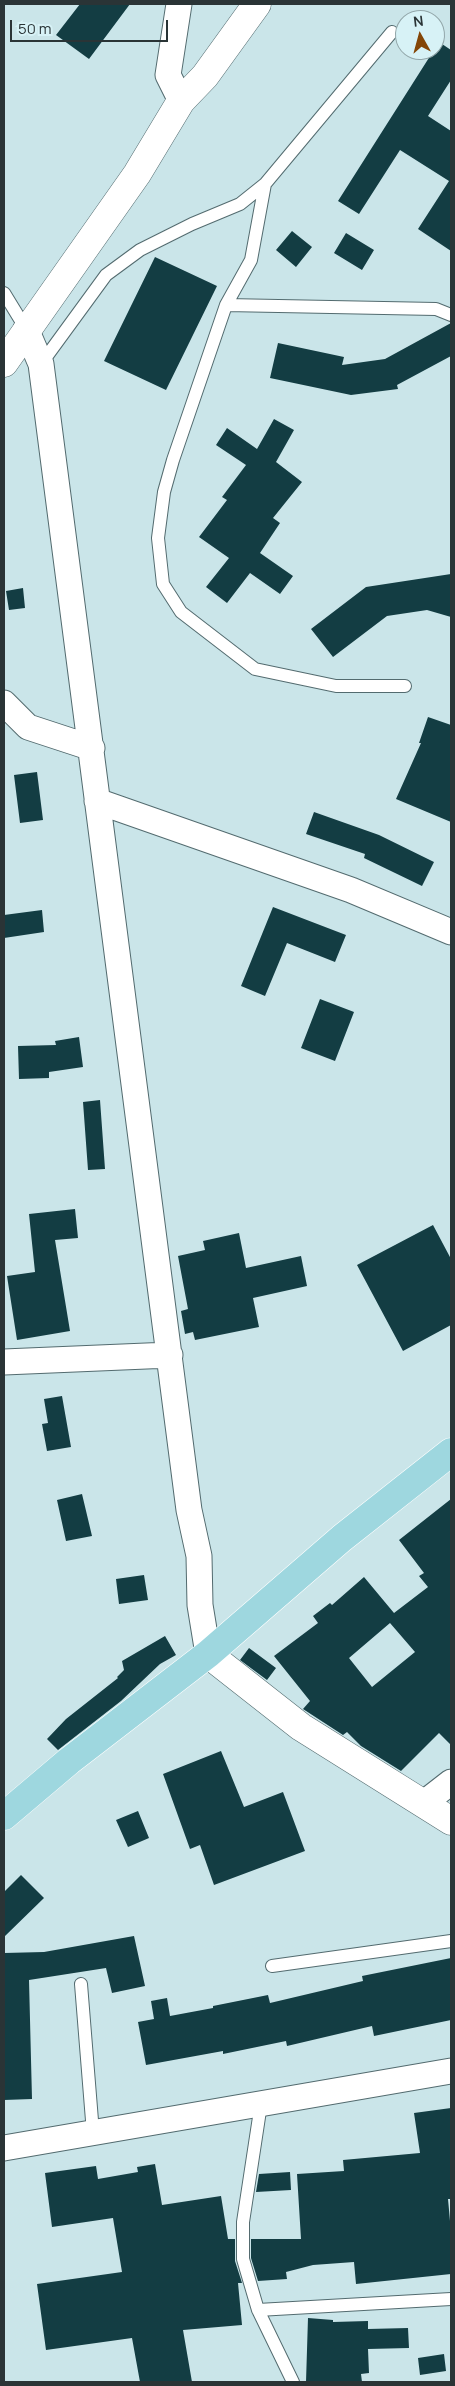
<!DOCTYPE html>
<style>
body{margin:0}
#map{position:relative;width:455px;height:2386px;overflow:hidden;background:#cae5e9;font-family:Manrope,sans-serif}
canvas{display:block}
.frame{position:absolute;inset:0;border:5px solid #2a3436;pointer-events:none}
.north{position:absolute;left:395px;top:10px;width:50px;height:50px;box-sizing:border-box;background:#d7f2f6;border:1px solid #92a6a9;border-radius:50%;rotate:353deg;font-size:14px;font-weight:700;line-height:20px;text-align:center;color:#2a3436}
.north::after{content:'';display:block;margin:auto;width:18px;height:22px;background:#844607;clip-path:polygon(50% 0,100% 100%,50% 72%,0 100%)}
.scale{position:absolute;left:10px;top:20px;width:158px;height:22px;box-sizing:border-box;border:2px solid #2a3436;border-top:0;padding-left:6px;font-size:15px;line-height:18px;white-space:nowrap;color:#2a3436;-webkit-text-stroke:4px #d7f2f6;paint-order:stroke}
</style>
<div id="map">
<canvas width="455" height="2386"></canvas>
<div class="frame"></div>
<div class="north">N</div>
<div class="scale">50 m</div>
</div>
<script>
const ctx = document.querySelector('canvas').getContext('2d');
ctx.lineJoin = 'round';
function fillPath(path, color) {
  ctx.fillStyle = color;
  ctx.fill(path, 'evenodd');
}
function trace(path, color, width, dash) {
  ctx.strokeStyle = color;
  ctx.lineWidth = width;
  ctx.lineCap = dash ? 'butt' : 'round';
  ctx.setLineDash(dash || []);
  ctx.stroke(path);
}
const building = new Path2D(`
 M 80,4 L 130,4 L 89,59 L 56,35 Z
 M 439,42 L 451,50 L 451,80 L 428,116 L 451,131 L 451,251 L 418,229 L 449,181 L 400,150 L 359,214 L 338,201 Z
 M 292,231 L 312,247 L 296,267 L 276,250 Z
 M 346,233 L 374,250 L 362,270 L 334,253 Z
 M 155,257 L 217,286 L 166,390 L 104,361 Z
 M 451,323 L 451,356 L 397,385 L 398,389 L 351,395 L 270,378 L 278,343 L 344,357 L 342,365 L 385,359 Z
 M 274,419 L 294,430 L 276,462 L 302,482 L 273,518 L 280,523 L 260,553 L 293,576 L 280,594 L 250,573 L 227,603 L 206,587 L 229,558 L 199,537 L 227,500 L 222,497 L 246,465 L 216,445 L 227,428 L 257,449 Z
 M 451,574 L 451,617 L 427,610 L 387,616 L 333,657 L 311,629 L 366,587 Z
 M 23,588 L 25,608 L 9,610 L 6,591 Z
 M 428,717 L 451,725 L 451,822 L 396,799 L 421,743 L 419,743 Z
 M 37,772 L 43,820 L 20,823 L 14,775 Z
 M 314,812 L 379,835 L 434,862 L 422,886 L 364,858 L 365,854 L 306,834 Z
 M 273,907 L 346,935 L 335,962 L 287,943 L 265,996 L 241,986 Z
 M 42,910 L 44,932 L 4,938 L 4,915 Z
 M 320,999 L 354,1012 L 335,1061 L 301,1048 Z
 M 79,1037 L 83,1067 L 49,1072 L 49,1078 L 19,1079 L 18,1046 L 56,1045 L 55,1041 Z
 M 100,1100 L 105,1169 L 88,1170 L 83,1102 Z
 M 75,1209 L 78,1238 L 55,1240 L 70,1331 L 17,1340 L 7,1276 L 35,1272 L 29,1214 Z
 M 433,1225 L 451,1259 L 451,1325 L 403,1351 L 357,1265 Z
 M 239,1233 L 246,1268 L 301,1256 L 307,1286 L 253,1298 L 259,1327 L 195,1340 L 193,1332 L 185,1334 L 181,1311 L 188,1309 L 178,1256 L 205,1250 L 203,1241 Z
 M 62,1396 L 71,1447 L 47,1451 L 42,1424 L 48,1423 L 44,1399 Z
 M 82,1494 L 92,1536 L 66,1541 L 57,1500 Z
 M 451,1499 L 451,1745 L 439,1733 L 401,1771 L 361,1746 L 347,1732 L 343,1735 L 303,1709 L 310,1701 L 274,1656 L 318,1623 L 313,1616 L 330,1603 L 332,1605 L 364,1577 L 394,1613 L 428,1587 L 419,1576 L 424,1573 L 399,1540 ZM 390,1623 L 415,1652 L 372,1687 L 349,1658 Z
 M 144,1575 L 148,1600 L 119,1604 L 116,1579 Z
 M 165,1636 L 176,1655 L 160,1664 L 121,1701 L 58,1750 L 47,1739 L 66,1719 L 118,1678 L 117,1677 L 124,1670 L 122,1661 Z
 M 249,1648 L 276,1668 L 267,1680 L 240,1660 Z
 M 221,1751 L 244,1807 L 283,1792 L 305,1851 L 214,1885 L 200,1845 L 190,1849 L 163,1774 Z
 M 138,1811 L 149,1838 L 128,1847 L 116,1820 Z
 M 21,1875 L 44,1898 L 4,1937 L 4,1892 Z
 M 134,1936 L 145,1986 L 112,1993 L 106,1968 L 29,1980 L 32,2099 L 4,2100 L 4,1953 L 44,1952 Z
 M 451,1958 L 451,2020 L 374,2036 L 372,2026 L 287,2046 L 286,2041 L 223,2054 L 223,2051 L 146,2065 L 138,2022 L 154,2019 L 151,2001 L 167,1998 L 170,2016 L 213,2008 L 213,2006 L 268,1995 L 270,2003 L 363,1981 L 362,1976 Z
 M 451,2108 L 451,2199 L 448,2199 L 451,2232 L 451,2274 L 356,2284 L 354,2262 L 313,2265 L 286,2272 L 287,2279 L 258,2281 L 251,2258 L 251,2239 L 301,2239 L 297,2174 L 344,2171 L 343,2160 L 420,2153 L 414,2113 Z
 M 155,2164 L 162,2205 L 221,2196 L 228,2239 L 235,2239 L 235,2261 L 242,2283 L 238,2283 L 242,2325 L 183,2330 L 192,2382 L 140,2382 L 132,2338 L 46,2350 L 37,2284 L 122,2272 L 113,2218 L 52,2227 L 45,2173 L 96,2166 L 98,2179 L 138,2172 L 137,2167 Z
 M 290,2172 L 291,2190 L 256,2192 L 259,2174 Z
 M 308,2318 L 333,2320 L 333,2322 L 368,2321 L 368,2329 L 408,2328 L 409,2348 L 368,2349 L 369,2373 L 361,2374 L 362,2382 L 306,2382 Z
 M 444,2354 L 446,2371 L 420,2375 L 418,2358 Z`);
const service = new Path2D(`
 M 265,184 L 251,260 L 226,305 L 173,460 L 164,492 L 158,538 L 163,584 L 181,612 L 255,669 L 336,686 L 405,686
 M 4,293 L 26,329
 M 226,305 L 436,309 L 451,315
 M 41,364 L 106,275 L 140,250 L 192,224 L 240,204 L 265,184 L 392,32
 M 272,1966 L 451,1941
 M 81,1984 L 93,2133
 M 261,2104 L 243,2222 L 243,2259 L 258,2310 L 293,2382
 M 258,2310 L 451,2299`);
const minor = new Path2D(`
 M 179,4 L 168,75 L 181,101
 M 26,329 L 41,364 L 189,1510 L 199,1556 L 200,1605 L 208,1654
 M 4,703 L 28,727 L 92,748
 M 97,801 L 351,890 L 451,932
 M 4,1362 L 170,1355
 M 424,1803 L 451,1782
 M 4,2148 L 451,2071`);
const tertiary = new Path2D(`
 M 4,363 L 137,174 L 181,101 L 205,76 L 257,4
 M 208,1654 L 301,1727 L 451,1821`);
const primary = new Path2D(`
 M 4,1816 L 69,1761 L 208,1654 L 342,1538 L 451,1452`);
fillPath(building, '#133d43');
trace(service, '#536b6f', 14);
trace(minor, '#536b6f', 27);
trace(tertiary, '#536b6f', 29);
trace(primary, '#fff', 29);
trace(service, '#fff', 12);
trace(minor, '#fff', 25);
trace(tertiary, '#fff', 28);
trace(primary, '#9ed7df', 28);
</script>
